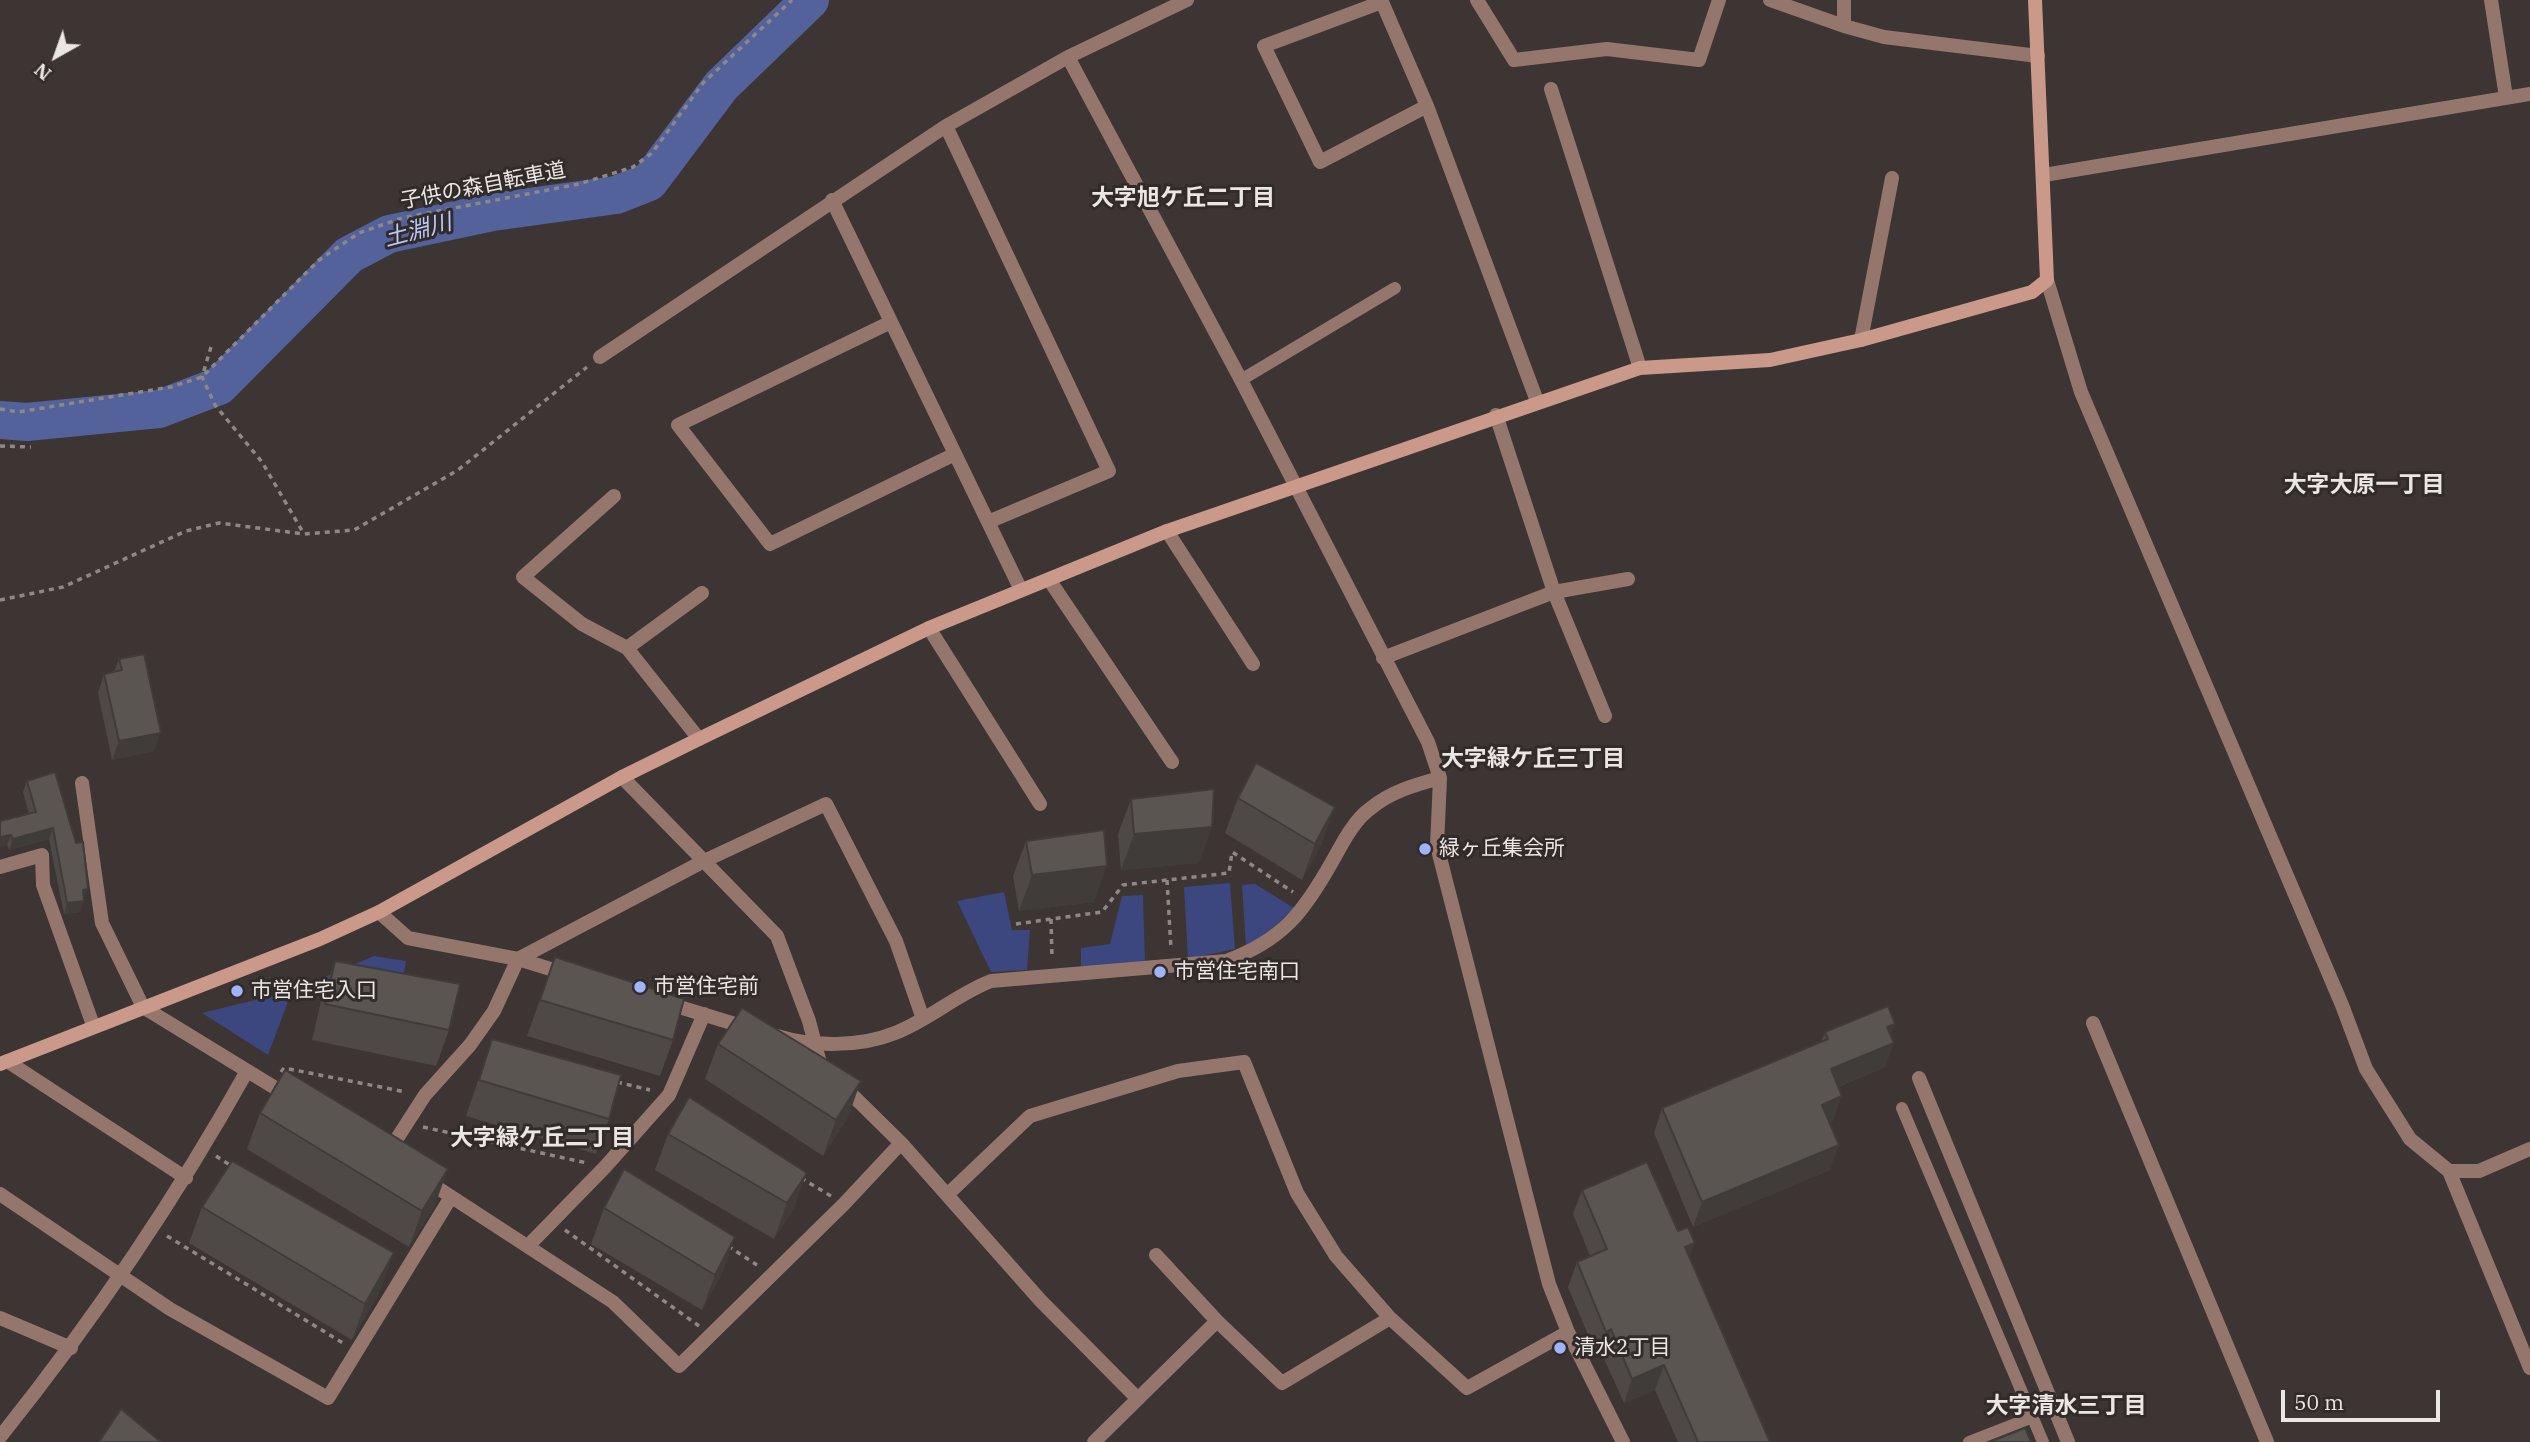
<!DOCTYPE html>
<meta charset="utf-8">
<style>
body{margin:0}
#map{position:relative;width:2530px;height:1442px;overflow:hidden;background:#3c3534;font-family:"IBM Plex Serif",serif}
canvas{display:block}
.north{position:absolute;left:21px;top:21px;width:70px;height:70px;-webkit-text-stroke:5px #312b2a;paint-order:stroke;rotate:220deg;font-size:19px;font-weight:700;line-height:28px;text-align:center;color:#eae6e4}
.north::after{content:'';display:block;margin:auto;width:24px;height:32px;background:#eae6e4;clip-path:polygon(50% 0,100% 100%,50% 72%,0 100%)}
.scale{position:absolute;left:2281px;top:1390px;width:159px;height:32px;box-sizing:border-box;border:4px solid #eae6e4;border-top:0;padding-left:9px;font-size:21px;line-height:24px;white-space:nowrap;color:#eae6e4;-webkit-text-stroke:5px #312b2a;paint-order:stroke}
</style>
<div id="map">
<canvas width="2530" height="1442"></canvas>
<div class="north">N</div>
<div class="scale">50 m</div>
</div>
<script>
const ctx = document.querySelector('canvas').getContext('2d');
ctx.lineJoin = 'round';
function fillPath(path, color) {
  ctx.fillStyle = color;
  ctx.fill(path, 'evenodd');
}
function trace(path, color, width, dash) {
  ctx.strokeStyle = color;
  ctx.lineWidth = width;
  ctx.lineCap = dash ? 'butt' : 'round';
  ctx.setLineDash(dash || []);
  ctx.stroke(path);
}
function label(font, color, halo, rows, align = 'center') {
  ctx.font = font + ' "IBM Plex Serif","Noto Sans JP",serif';
  ctx.lineWidth = 6;
  ctx.setLineDash([]);
  ctx.textBaseline = 'middle';
  ctx.strokeStyle = halo;
  ctx.fillStyle = color;
  for (const [text, x, y, turn = 0] of rows) {
    ctx.save();
    ctx.translate(x, y);
    ctx.rotate((+turn || 0) * Math.PI / 180);
    ctx.textAlign = isNaN(turn) ? turn : align;
    if (halo) ctx.strokeText(text, 0, 0);
    ctx.fillText(text, 0, 0);
    ctx.restore();
  }
}
const green = new Path2D(`
 M 1230,883 L 1235,949 L 1188,959 L 1184,887 Z
 M 1255,884 L 1294,908 L 1273,928 L 1246,947 L 1242,885 Z
 M 1004,892 L 1012,930 L 1030,930 L 1027,970 L 991,972 L 957,901 Z
 M 1143,895 L 1145,963 L 1081,970 L 1081,948 L 1110,944 L 1122,896 Z
 M 374,956 L 406,961 L 398,1006 L 313,982 Z
 M 292,991 L 268,1055 L 202,1013 Z`);
const river = new Path2D(`
 M 0,420 L 27,422 L 159,409 L 219,386 L 349,255 L 389,234 L 493,212 L 616,195 L 649,182 L 721,86 L 810,0`);
const path = new Path2D(`
 M 211,347 L 202,377 L 215,405 L 262,462 L 304,534
 M 0,409 L 18,412 L 171,387 L 202,377 L 319,260 L 359,233 L 402,218 L 579,184 L 633,167 L 652,153 L 703,83 L 792,0
 M 0,446 L 31,447
 M 0,600 L 63,587 L 186,531 L 219,523 L 304,534 L 354,530 L 458,470 L 587,367
 M 1167,880 L 1171,949
 M 1051,919 L 1052,959
 M 1016,924 L 1102,912 L 1123,885 L 1229,873 L 1232,852 L 1293,892
 M 281,1072 L 284,1068 L 406,1092
 M 617,1082 L 650,1090
 M 423,1127 L 587,1163
 M 216,1156 L 233,1167
 M 801,1178 L 831,1196
 M 565,1230 L 699,1326
 M 167,1236 L 343,1343
 M 728,1246 L 757,1265`);
const lane = new Path2D(`
 M 1241,380 L 1395,288
 M 1902,1108 L 2043,1442
 M 1969,1442 L 2033,1417`);
const street = new Path2D(`
 M 1477,0 L 1514,60 L 1607,49 L 1699,60 L 1719,0
 M 1770,0 L 1844,26 L 1884,37 L 2038,56
 M 1844,0 L 1844,26
 M 2491,0 L 2506,97
 M 1068,57 L 1187,0
 M 1551,89 L 1640,368
 M 1427,106 L 1320,162 L 1264,46 L 1382,2 L 1427,106 L 1537,401
 M 946,126 L 1109,471 L 988,522
 M 2044,175 L 2530,94
 M 832,200 L 1021,590
 M 2047,280 L 2081,392 L 2342,1005 L 2366,1069 L 2410,1139 L 2449,1171 L 2530,1368
 M 891,322 L 678,425 L 770,544 L 955,454
 M 1861,340 L 1892,178
 M 600,357 L 946,126 L 1068,57 L 1241,380 L 1428,742 L 1440,778 L 1437,846 L 1549,1284 L 1568,1332 L 1623,1442
 M 1496,415 L 1554,592 L 1605,716
 M 614,496 L 523,577 L 582,624 L 627,648 L 699,739
 M 1167,531 L 1253,664
 M 1050,581 L 1172,762
 M 929,628 L 1040,804
 M 627,648 L 702,593
 M 1383,658 L 1554,592 L 1628,579
 M 622,777 L 777,936 L 809,1021 L 820,1063 L 827,1070
 M 82,783 L 102,923 L 143,1007 L 290,1097
 M 0,867 L 42,855 L 43,885 L 93,1025
 M 379,912 L 408,938 L 518,959 L 567,974
 M 663,1002 L 748,1028
 M 2093,1023 L 2267,1442
 M 777,1036 C 812,1047 861,1047 895,1033 C 929,1020 957,994 991,981 L 1226,961 C 1283,940 1304,912 1333,860 C 1343,842 1354,820 1371,808 C 1392,791 1415,785 1440,778
 M 7,1061 L 186,1178
 M 1919,1078 L 2068,1442
 M 842,1085 L 901,1143 L 1040,1300 L 1138,1399
 M 387,1154 L 425,1095 L 470,1045 L 494,1011 L 518,959 L 704,861 L 826,804 L 896,941 L 923,1019
 M 2449,1171 L 2479,1171 L 2530,1149
 M 424,1179 L 613,1302 L 679,1366 L 844,1204 L 901,1143
 M 0,1194 L 170,1309 L 328,1398 L 451,1197
 M 947,1195 L 1030,1116 L 1178,1071 L 1244,1062 L 1297,1193 L 1336,1256 L 1390,1318
 M 528,1246 L 605,1167 L 669,1095 L 704,1014
 M 1156,1255 L 1217,1321
 M 0,1318 L 71,1348
 M 0,1437 C 93,1321 175,1200 247,1071
 M 1094,1442 L 1217,1321 L 1282,1383 L 1390,1318 L 1467,1388 L 1568,1332`);
const secondary = new Path2D(`
 M 0,1064 L 320,939 L 379,912 L 622,777 L 699,739 L 929,628 L 1167,531 L 1640,368 L 1770,360 L 1861,340 L 2032,292 L 2047,280 L 2035,0`);
const wall = new Path2D(`
 M 119,659 L 154,751 L 112,760 L 98,693 L 104,674 L 114,672 Z
 M 55,772 L 84,900 L 80,912 L 64,914 L 49,839 L 9,850 L 7,845 L 0,847 L 0,821 L 29,814 L 23,792 L 27,781 Z
 M 1238,798 L 1322,843 L 1302,880 L 1225,833 Z
 M 1131,799 L 1199,863 L 1121,870 L 1118,834 Z
 M 1026,841 L 1094,902 L 1019,911 L 1013,876 Z
 M 555,957 L 673,1040 L 660,1076 L 527,1036 Z
 M 335,961 L 449,1030 L 436,1066 L 312,1040 L 322,997 Z
 M 1825,1032 L 1890,1035 L 1885,1067 L 1838,1087 L 1833,1121 L 1829,1122 L 1830,1170 L 1693,1227 L 1654,1133 L 1662,1108 L 1821,1042 Z
 M 492,1039 L 609,1119 L 596,1154 L 466,1116 Z
 M 718,1044 L 848,1117 L 823,1156 L 705,1079 Z
 M 689,1097 L 794,1208 L 774,1239 L 655,1170 L 668,1134 Z
 M 260,1113 L 435,1205 L 409,1247 L 247,1149 Z
 M 1582,1190 L 1689,1257 L 1770,1442 L 1678,1442 L 1655,1390 L 1624,1403 L 1602,1354 L 1597,1356 L 1568,1287 L 1577,1262 L 1590,1256 L 1573,1214 Z
 M 202,1207 L 381,1289 L 352,1340 L 189,1243 Z
 M 604,1208 L 735,1237 L 722,1273 L 702,1310 L 591,1244 Z`);
const shadedWall = new Path2D(`
 M 161,733 L 154,751 L 112,760 L 119,741 Z
 M 1335,807 L 1322,843 L 1302,880 L 1315,844 Z
 M 1212,827 L 1199,863 L 1121,870 L 1134,834 Z
 M 53,828 L 49,839 L 9,850 L 13,839 Z
 M 11,835 L 7,845 L 0,847 L 0,837 Z
 M 1107,866 L 1094,902 L 1019,911 L 1032,875 Z
 M 88,889 L 84,900 L 79,900 L 83,890 Z
 M 84,901 L 80,912 L 64,914 L 67,903 Z
 M 1895,1024 L 1887,1045 L 1894,1043 L 1885,1067 L 1822,1093 L 1831,1069 L 1887,1027 Z
 M 861,1081 L 848,1117 L 823,1156 L 836,1120 Z
 M 1842,1096 L 1833,1121 L 1813,1129 L 1822,1105 Z
 M 1839,1145 L 1830,1170 L 1693,1227 L 1702,1202 Z
 M 448,1169 L 435,1205 L 409,1247 L 422,1211 Z
 M 807,1173 L 794,1208 L 774,1239 L 787,1203 Z
 M 735,1237 L 722,1273 L 702,1310 L 715,1275 Z
 M 1695,1243 L 1686,1267 L 1685,1247 Z
 M 394,1253 L 381,1289 L 352,1340 L 365,1304 Z
 M 1611,1329 L 1602,1354 L 1597,1356 L 1606,1332 Z
 M 1664,1365 L 1655,1390 L 1624,1403 L 1632,1379 Z`);
const building = new Path2D(`
 M 144,654 L 161,733 L 119,741 L 104,674 L 122,670 L 119,659 Z
 M 1256,763 L 1335,807 L 1315,844 L 1238,798 Z
 M 55,772 L 76,843 L 83,842 L 88,889 L 83,890 L 84,901 L 67,903 L 53,828 L 13,839 L 11,835 L 0,837 L 0,821 L 36,812 L 27,781 Z
 M 1214,789 L 1212,827 L 1134,834 L 1131,799 Z
 M 1104,830 L 1107,866 L 1032,875 L 1026,841 Z
 M 555,957 L 684,999 L 673,1040 L 540,1000 Z
 M 335,961 L 460,984 L 449,1030 L 325,1004 Z
 M 1888,1006 L 1895,1024 L 1887,1027 L 1894,1043 L 1831,1069 L 1842,1096 L 1822,1105 L 1839,1145 L 1702,1202 L 1662,1108 L 1828,1039 L 1825,1032 Z
 M 742,1008 L 861,1081 L 836,1120 L 718,1044 Z
 M 492,1039 L 621,1075 L 609,1119 L 479,1080 Z
 M 285,1070 L 448,1169 L 422,1211 L 260,1113 Z
 M 689,1097 L 807,1173 L 787,1203 L 668,1134 Z
 M 232,1161 L 394,1253 L 365,1304 L 202,1207 Z
 M 1647,1162 L 1678,1231 L 1688,1227 L 1695,1243 L 1685,1247 L 1770,1442 L 1698,1442 L 1664,1365 L 1632,1379 L 1611,1329 L 1606,1332 L 1577,1262 L 1607,1249 L 1582,1190 Z
 M 624,1169 L 735,1237 L 715,1275 L 604,1208 Z
 M 121,1409 L 161,1442 L 99,1442 Z
 M 2025,1428 L 2031,1442 L 1990,1442 Z`);
const markers = [
 [1425,849,7,"#a0b3fd"],
 [1160,972,7,"#a0b3fd"],
 [640,987,7,"#a0b3fd"],
 [237,991,7,"#a0b3fd"],
 [1560,1348,7,"#a0b3fd"]
];
const streetNames = [
 ["子供の森自転車道",483,186,-11]
];
const poiNames = [
 ["緑ヶ丘集会所",1439,849],
 ["市営住宅南口",1174,972],
 ["市営住宅前",654,987],
 ["市営住宅入口",251,991],
 ["清水2丁目",1574,1348]
];
const neighbourhoodNames = [
 ["大字旭ケ丘二丁目",1183,198],
 ["大字大原一丁目",2364,485],
 ["大字緑ケ丘三丁目",1533,759],
 ["大字緑ケ丘二丁目",542,1138],
 ["大字清水三丁目",2066,1406]
];
const waterNames = [
 ["土淵川",418,231,-15]
];
fillPath(green, '#3b477e');
trace(river, '#54629b', 38);
trace(path, '#8d8886', 3.5, [5, 5]);
trace(lane, '#95766c', 12);
trace(street, '#95766c', 14);
trace(secondary, '#ca998a', 14);
fillPath(wall, '#4e4947');
fillPath(shadedWall, '#403c39');
fillPath(building, '#5b5552');
trace(building, '#403c39', 2);
for (const [x, y, r, color] of markers) {
  const dot = new Path2D();
  dot.arc(x, y, r, 0, 2 * Math.PI);
  ctx.fillStyle = color;
  ctx.fill(dot);
  trace(dot, '#312b2a', 2.5);
}
label('21px', '#eae6e4', '#312b2a', streetNames);
label('21px', '#eae6e4', '#312b2a', poiNames, 'left');
label('bold 23px', '#eae6e4', '#312b2a', neighbourhoodNames);
label('italic 23px', '#bbc9fd', '#312b2a', waterNames);
</script>
